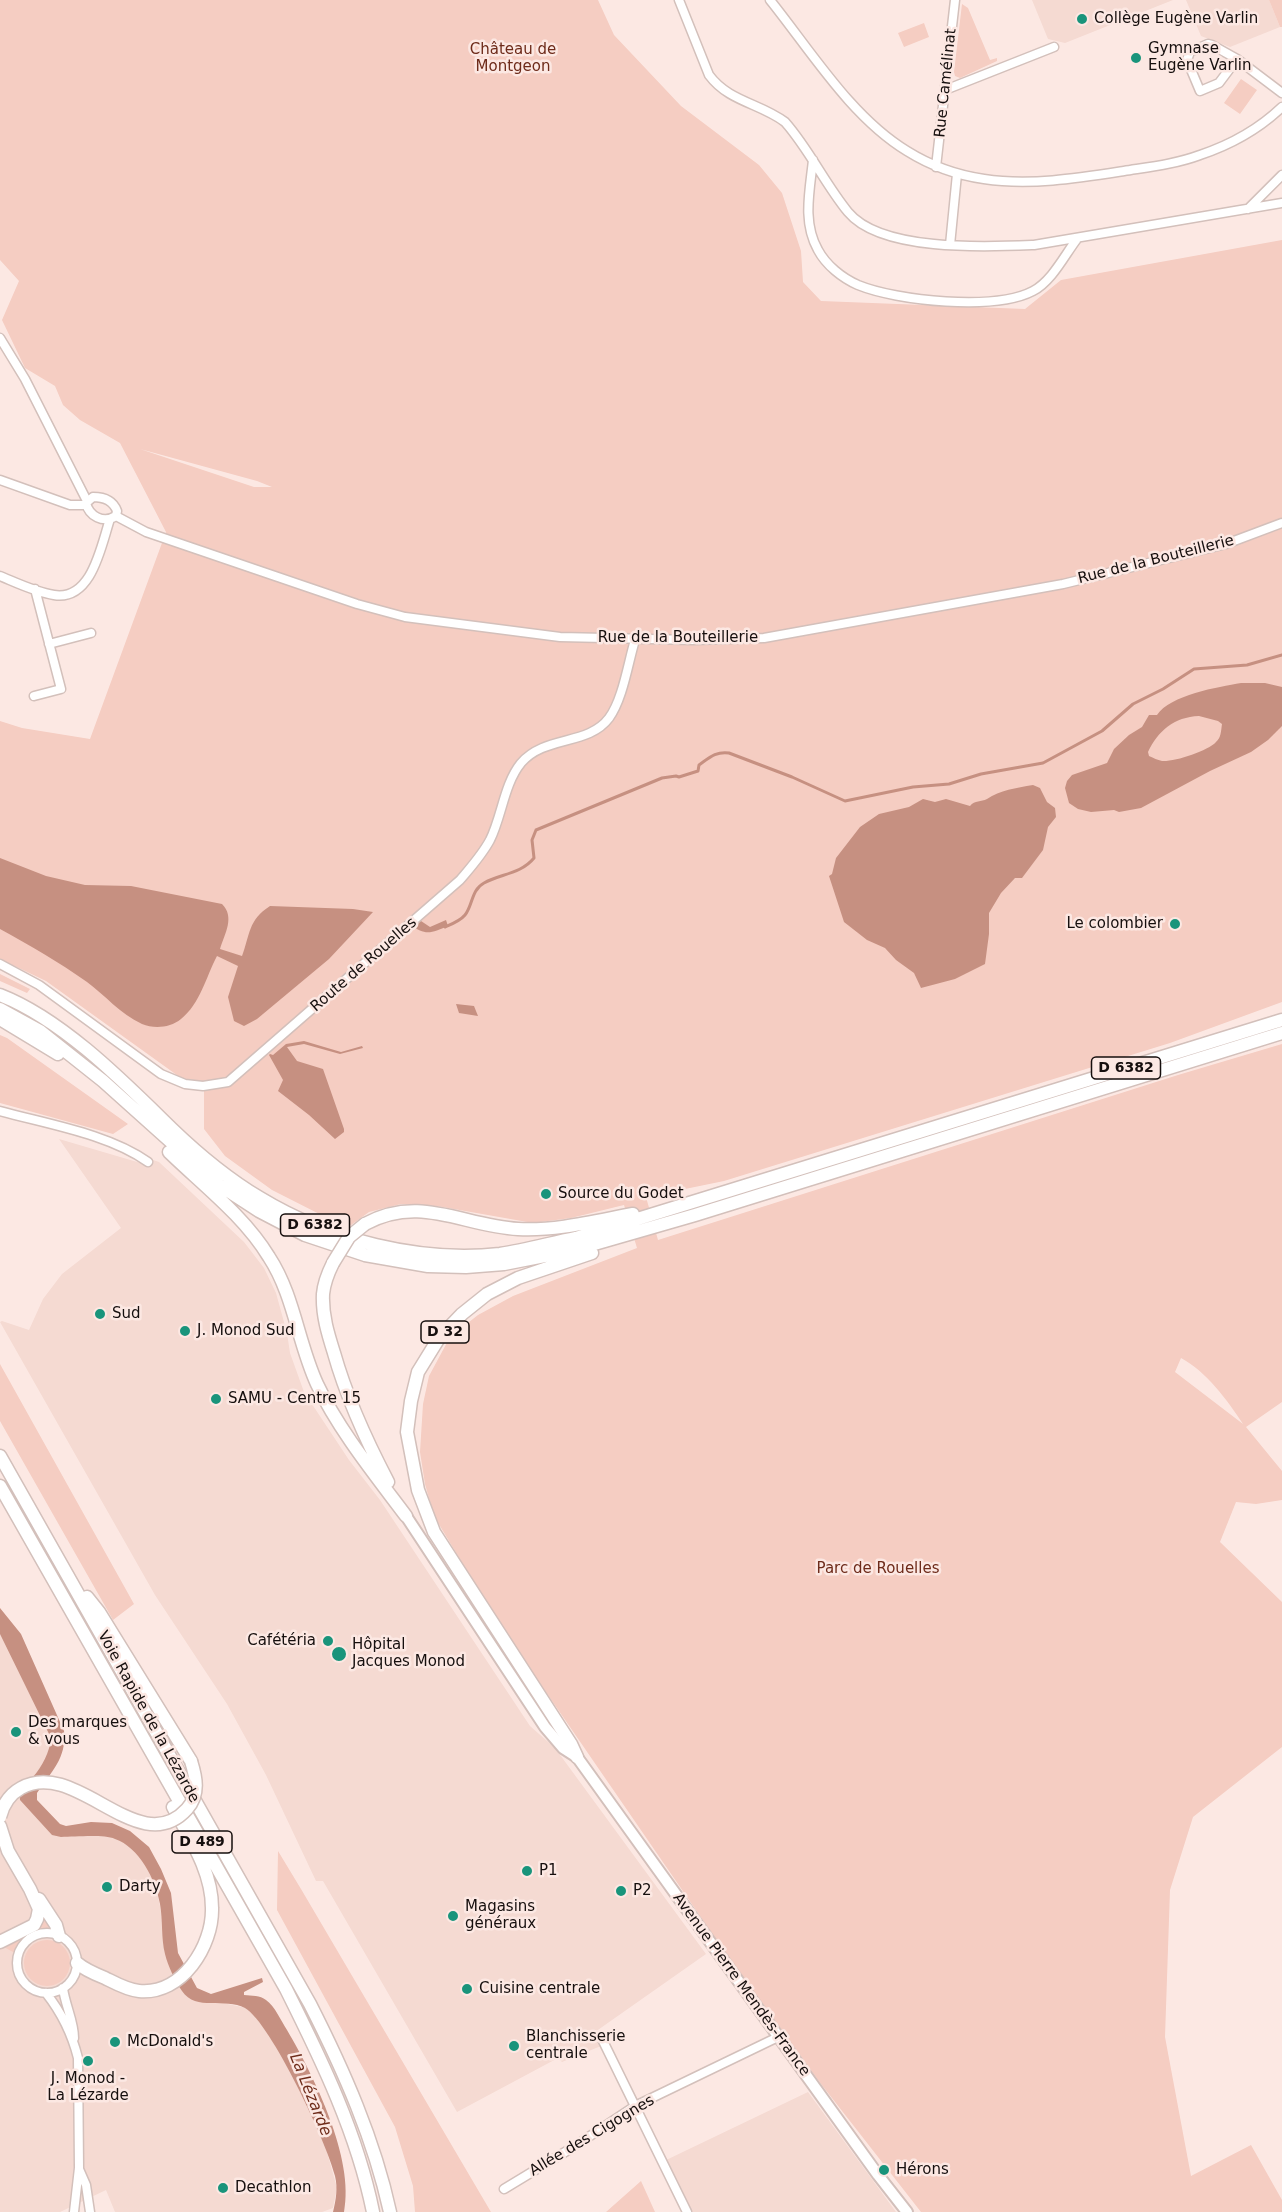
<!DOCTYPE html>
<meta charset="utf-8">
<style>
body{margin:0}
canvas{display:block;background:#fce8e3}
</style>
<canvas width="1282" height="2212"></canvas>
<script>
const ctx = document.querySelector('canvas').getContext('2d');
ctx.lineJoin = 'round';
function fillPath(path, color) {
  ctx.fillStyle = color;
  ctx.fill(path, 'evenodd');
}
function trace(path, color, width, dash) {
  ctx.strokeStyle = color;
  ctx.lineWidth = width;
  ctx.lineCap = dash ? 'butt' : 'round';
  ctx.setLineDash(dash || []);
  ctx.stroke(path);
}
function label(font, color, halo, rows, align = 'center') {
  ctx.font = font + ' "DejaVu Sans",sans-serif';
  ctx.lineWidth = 5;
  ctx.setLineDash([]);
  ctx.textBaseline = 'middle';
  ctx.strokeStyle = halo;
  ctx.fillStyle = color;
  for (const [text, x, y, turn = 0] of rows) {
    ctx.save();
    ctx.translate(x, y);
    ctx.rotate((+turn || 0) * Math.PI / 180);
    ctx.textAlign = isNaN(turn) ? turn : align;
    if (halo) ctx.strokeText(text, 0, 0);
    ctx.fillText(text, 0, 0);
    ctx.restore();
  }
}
const built = new Path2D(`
 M 1032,0 L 1173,0 L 1065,43 L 1048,39 Z
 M 1186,0 L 1269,0 L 1280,27 L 1230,47 L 1201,36 Z
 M 59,1139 L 144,1164 L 153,1160 L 159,1162 L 244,1242 L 264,1268 L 276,1293 L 287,1333 L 290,1353 L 304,1392 L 349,1460 L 380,1500 L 530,1726 L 555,1748 L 706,1954 L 595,2032 L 601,2046 L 562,2062 L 558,2058 L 457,2112 L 323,1881 L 316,1881 L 266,1775 L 227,1704 L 155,1595 L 0,1322 L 2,1321 L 29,1330 L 43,1299 L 62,1274 L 121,1228 Z
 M 0,1623 L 60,1740 L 30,1798 L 57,1831 L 114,1830 L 150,1861 L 170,1951 L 190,1992 L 218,2002 L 261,2011 L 314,2105 L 337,2188 L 333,2208 L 322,2212 L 115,2212 L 106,2190 L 60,2212 L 0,2212 Z
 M 808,2092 L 896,2212 L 685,2212 L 662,2162 Z`);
const green = new Path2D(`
 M 0,0 L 598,0 L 614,35 L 681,106 L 759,165 L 782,193 L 801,251 L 803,282 L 821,301 L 1025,309 L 1061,280 L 1282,240 L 1282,1002 L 1170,1043 L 724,1181 L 646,1197 L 658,1240 L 1178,1075 L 1282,1044 L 1282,1402 L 1246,1427 L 1282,1471 L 1282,1500 L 1256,1504 L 1236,1502 L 1220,1542 L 1282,1602 L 1282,1747 L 1193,1817 L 1170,1890 L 1165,2037 L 1191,2176 L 1251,2145 L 1282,2200 L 1282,2212 L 921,2212 L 821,2084 L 720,1945 L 497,1621 L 434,1516 L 425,1484 L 420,1452 L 423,1404 L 429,1376 L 450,1337 L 478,1315 L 513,1296 L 637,1248 L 624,1205 L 571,1218 L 533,1223 L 437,1206 L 401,1204 L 369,1212 L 347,1228 L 272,1190 L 225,1156 L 204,1129 L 204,1082 L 181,1078 L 46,981 L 0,959 L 0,721 L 22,728 L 90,739 L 166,532 L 120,443 L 80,420 L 63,405 L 55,386 L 25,368 L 2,320 L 19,281 L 0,260 ZM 140,449 L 257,481 L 272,487 L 254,487 ZM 1181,1358 C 1206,1371 1228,1401 1243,1424 L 1175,1372 Z
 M 1269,0 L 1282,0 L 1282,27 L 1280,27 Z
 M 962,4 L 968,8 L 990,60 L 997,58 L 997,61 L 960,78 L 955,76 L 954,72 Z
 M 924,23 L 929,37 L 904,47 L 898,33 Z
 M 1241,79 L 1257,90 L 1240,114 L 1224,103 Z
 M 0,974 L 30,989 L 27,993 L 0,981 Z
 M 0,1035 L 7,1038 L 128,1124 L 113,1134 L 0,1103 Z
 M 0,1364 L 134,1604 L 113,1620 L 0,1421 Z
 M 278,1851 L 301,1889 L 491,2212 L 415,2212 L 413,2186 L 395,2127 L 277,1910 Z
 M 42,1915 L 55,1928 C 36,1929 22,1935 15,1953 L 0,1945 Z
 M24 1963a23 23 0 1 1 46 0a23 23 0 1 1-46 0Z
 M 641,2181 L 655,2212 L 606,2212 Z`);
const water = new Path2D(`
 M 1241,683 L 1265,683 L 1282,687 L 1282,726 L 1268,740 L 1251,752 L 1210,771 L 1141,808 L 1119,812 L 1114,810 L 1091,812 L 1078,809 L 1069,803 L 1065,788 L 1067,781 L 1072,775 L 1107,763 L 1114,749 L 1129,735 L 1142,727 L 1149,715 L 1157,715 C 1170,695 1218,687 1241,683 ZM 1199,716 L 1218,721 L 1222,724 C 1221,731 1221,738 1216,742 C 1208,751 1174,762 1162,761 C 1157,760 1154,758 1149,756 L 1148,752 C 1158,731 1174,717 1199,716 Z
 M 1033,785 L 1040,788 L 1047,802 L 1055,808 L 1056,817 L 1048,827 L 1043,850 L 1022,878 L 1015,878 L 1001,893 L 989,913 L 989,934 L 985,964 L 955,979 L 921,988 L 914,973 L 896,960 L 885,948 L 867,940 L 844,922 L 829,876 L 832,874 L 836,858 L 860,827 L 879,814 L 909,807 L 923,799 L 935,802 L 946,799 L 970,806 C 975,800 981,802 987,799 C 1000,790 1016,788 1033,785 Z
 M 0,858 L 46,876 L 85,885 L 131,886 L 222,904 C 235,917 225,933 220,949 L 242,956 C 250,935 248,920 270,906 L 353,909 L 373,912 L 329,959 L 257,1019 L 244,1026 L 234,1021 L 228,997 L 238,966 L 217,956 C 206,977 200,1004 181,1019 C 170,1028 154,1029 142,1024 C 120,1014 105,995 87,982 C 59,962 29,945 0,929 Z
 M 418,919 L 430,927 L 446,920 L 448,926 C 432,933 425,936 411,925 Z
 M 456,1004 L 474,1006 L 478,1016 L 459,1013 Z
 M 304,1041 L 341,1052 L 362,1046 L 363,1048 L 340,1054 L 304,1044 L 287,1047 L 297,1061 L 323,1069 L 344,1129 L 344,1132 L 335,1139 L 309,1115 L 278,1091 L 283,1080 L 269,1055 L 270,1054 L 273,1055 L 286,1044 Z
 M 0,1608 L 21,1634 L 64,1731 C 67,1758 51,1772 37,1793 L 37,1800 L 60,1824 L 66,1826 L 91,1822 L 112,1823 L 130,1831 L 149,1847 L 161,1869 L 171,1893 L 178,1953 L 197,1988 L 211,1994 L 262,1978 L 263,1982 L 244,1992 L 244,1995 C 252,1996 260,1995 266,2000 C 275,2006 281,2021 287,2030 C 314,2076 355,2159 344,2212 L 333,2212 C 336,2200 338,2188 335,2176 C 328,2145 271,2023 245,2008 C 225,1997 196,2012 182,1991 C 175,1981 168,1966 165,1954 C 161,1938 163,1921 160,1904 C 156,1880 139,1847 115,1839 C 103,1834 75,1837 61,1837 L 52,1835 L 20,1800 C 20,1797 19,1794 20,1790 C 22,1783 28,1781 33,1777 C 42,1767 50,1751 51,1738 L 0,1634 Z`);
const stream = new Path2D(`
 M 445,927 C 452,924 460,921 465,915 C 473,905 471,890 484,883 C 500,874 521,874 534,858 L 532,840 L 536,830 L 662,778 L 676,776 L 679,777 L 698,771 L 699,765 C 709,758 716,751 729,753 L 792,777 L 845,801 L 913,787 L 949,784 L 981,774 L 1043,763 L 1102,731 L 1133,704 L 1163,689 L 1194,669 L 1247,665 L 1282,655`);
const minor = new Path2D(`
 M 679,0 L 709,75 C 729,102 760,103 785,122 C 809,149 825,184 848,212 C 881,252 986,247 1034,245 L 1282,203
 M 770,0 C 811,51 851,117 907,151 C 931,166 956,175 984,179 C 1030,186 1079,178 1124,171 C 1149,167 1176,164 1200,155 C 1230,145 1259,129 1282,107
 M 1237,59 L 1219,83 L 1200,91 L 1187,60 L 1190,52 L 1208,44 L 1212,45 L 1237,59 L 1282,93
 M 945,90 L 1054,47
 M 813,160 C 810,190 802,222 818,250 C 826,265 842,278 858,285 C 897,301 995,311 1033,291 C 1052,281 1064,256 1077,239
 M 936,167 L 955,0
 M 1248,209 L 1282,175
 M 950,245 L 957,174
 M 0,338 L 25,379 L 87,501
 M 0,480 L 70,505 L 86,505
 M 93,497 C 104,497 113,500 117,511 L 116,516 C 103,524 89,516 86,503 Z
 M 116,516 L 146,532 L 357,604 L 405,617 L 560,637 L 694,640 L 764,638 L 1063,584 L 1226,544 L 1282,523
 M 0,576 C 17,583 35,592 54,595 C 92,601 101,546 110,519
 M 49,644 L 91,633
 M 34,696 L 61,689 L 35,589
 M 0,964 L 39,985 L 161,1074 L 185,1084 L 203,1086 L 228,1082 L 460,880 C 471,867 482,855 490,840 C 502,816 504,784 521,763 C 545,735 588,746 609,718 C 623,699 628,663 635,640
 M 0,1111 C 47,1124 109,1134 148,1162
 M17 1963a30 30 0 1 1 60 0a30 30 0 1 1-60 0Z
 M 63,1988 C 65,2005 74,2021 74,2038
 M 46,1993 C 61,2012 72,2034 78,2058 L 79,2168 L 74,2212
 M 602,2039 L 687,2212
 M 79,2169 L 86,2185 L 90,2212
 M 504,2189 L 575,2146 L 635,2106 L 778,2037`);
const major = new Path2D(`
 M 406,1516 L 545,1727 L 563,1748 L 577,1757 L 878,2175 L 907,2212`);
const highway = new Path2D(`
 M 0,995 C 62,1019 124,1082 171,1128 C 198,1154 228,1179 260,1198 C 329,1240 420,1263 500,1254 C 525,1250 551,1243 576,1238 L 1282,1020
 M 0,1009 L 40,1031 L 103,1081 L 219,1185 L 259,1211 L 305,1235 L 365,1255 L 428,1266 L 466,1267 L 504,1264 L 570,1251 L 695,1215 L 1282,1033
 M 0,1019 L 58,1054
 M 169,1152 C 203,1185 244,1216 269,1257 C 294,1295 298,1343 317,1384 C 338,1429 376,1476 406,1516
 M 365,1224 C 420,1194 463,1226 518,1229 C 557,1231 595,1221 633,1214
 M 333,1263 C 328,1273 324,1283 323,1294 C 322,1315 328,1334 334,1353 C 347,1399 366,1440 388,1482
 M 0,1456 L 310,2004 C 344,2071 374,2139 390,2212
 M 0,1486 L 286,1989 C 322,2061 357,2133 373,2212
 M 87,1597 L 99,1612 L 191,1761
 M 577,1757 L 571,1744 L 434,1532 L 418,1490 L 407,1432 L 411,1401 L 418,1372 L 439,1338 L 462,1314 L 487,1294 L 518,1278 L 592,1253
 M 0,1826 L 8,1851 L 30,1889 L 39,1909 L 37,1919 L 34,1925 L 0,1942
 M 39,1899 L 56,1925 L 59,1936
 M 77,1963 C 85,1970 95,1974 105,1978 C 115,1983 127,1990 139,1991 C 182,1995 213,1946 212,1908 C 212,1871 190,1839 173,1807`);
const highwayBridge = new Path2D(`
 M 333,1263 L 349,1237 L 365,1224
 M 0,1817 C 3,1805 10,1794 21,1788 C 76,1757 139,1862 187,1809 C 200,1794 196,1777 191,1761`);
const markers = [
 [1082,19,6,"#19947b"],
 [1136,58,6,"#19947b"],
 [1175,924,6,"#19947b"],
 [546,1194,6,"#19947b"],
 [100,1314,6,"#19947b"],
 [185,1331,6,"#19947b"],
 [216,1399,6,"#19947b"],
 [328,1641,6,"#19947b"],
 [339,1654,8,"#19947b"],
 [16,1732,6,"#19947b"],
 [527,1871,6,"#19947b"],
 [107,1887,6,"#19947b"],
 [621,1891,6,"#19947b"],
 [453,1916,6,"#19947b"],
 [467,1989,6,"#19947b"],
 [115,2042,6,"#19947b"],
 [514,2046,6,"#19947b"],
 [88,2061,6,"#19947b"],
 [884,2170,6,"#19947b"],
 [223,2188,6,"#19947b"]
];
const shields = [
 [1126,1068,69],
 [315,1225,69],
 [445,1332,48],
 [202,1842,60]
];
const shieldNames = [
 ["D 6382",1126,1068],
 ["D 6382",315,1225],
 ["D 32",445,1332],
 ["D 489",202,1842]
];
const poiNames = [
 ["Collège Eugène Varlin",1094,19],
 ["Gymnase",1148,49],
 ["Eugène Varlin",1148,66],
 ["Le colombier",1163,924,"right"],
 ["Source du Godet",558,1194],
 ["Sud",112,1314],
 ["J. Monod Sud",197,1331],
 ["SAMU - Centre 15",228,1399],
 ["Cafétéria",316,1641,"right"],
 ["Hôpital",352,1645],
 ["Jacques Monod",352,1662],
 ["Des marques",28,1723],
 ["& vous",28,1740],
 ["P1",539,1871],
 ["Darty",119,1887],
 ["P2",633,1891],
 ["Magasins",465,1907],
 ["généraux",465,1924],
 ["Cuisine centrale",479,1989],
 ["Blanchisserie",526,2037],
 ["centrale",526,2054],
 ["McDonald's",127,2042],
 ["J. Monod -",88,2079,"center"],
 ["La Lézarde",88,2096,"center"],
 ["Hérons",896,2170],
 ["Decathlon",235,2188]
];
const parkNames = [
 ["Château de",513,50],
 ["Montgeon",513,67],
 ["Parc de Rouelles",878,1569]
];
const streetNames = [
 ["Rue Camélinat",946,83,-84],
 ["Rue de la Bouteillerie",1156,560,-14],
 ["Rue de la Bouteillerie",678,638],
 ["Route de Rouelles",364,965,-41],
 ["Voie Rapide de la Lézarde",148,1717,61],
 ["Avenue Pierre Mendès-France",741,1985,54],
 ["Allée des Cigognes",592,2136,-31]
];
const waterNames = [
 ["La Lézarde",310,2095,68]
];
fillPath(built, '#f5dad2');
fillPath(green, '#f5cdc2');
fillPath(water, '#c69081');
trace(stream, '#c69081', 3);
trace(minor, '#d3c0bb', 11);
trace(major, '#d3c0bb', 14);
trace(highway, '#d3c0bb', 15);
trace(minor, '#fff', 8);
trace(major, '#fff', 10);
trace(highway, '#fff', 12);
trace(highwayBridge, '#d3c0bb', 15, []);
trace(highwayBridge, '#fff', 12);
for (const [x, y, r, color] of markers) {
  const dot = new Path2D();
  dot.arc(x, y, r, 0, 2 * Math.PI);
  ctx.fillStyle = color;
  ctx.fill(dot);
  trace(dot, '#fce8e3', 2);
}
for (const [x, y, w] of shields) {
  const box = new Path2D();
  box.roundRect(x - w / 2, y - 11, w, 22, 4.5);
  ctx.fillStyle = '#fce8e3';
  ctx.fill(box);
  trace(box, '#160f0e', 1.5);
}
label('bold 14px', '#160f0e', null, shieldNames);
label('15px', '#160f0e', '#fce8e3', poiNames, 'left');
label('15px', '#6e2b1a', '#fce8e3', parkNames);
label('15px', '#160f0e', '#fce8e3', streetNames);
label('italic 16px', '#6e2b19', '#fce8e3', waterNames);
</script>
